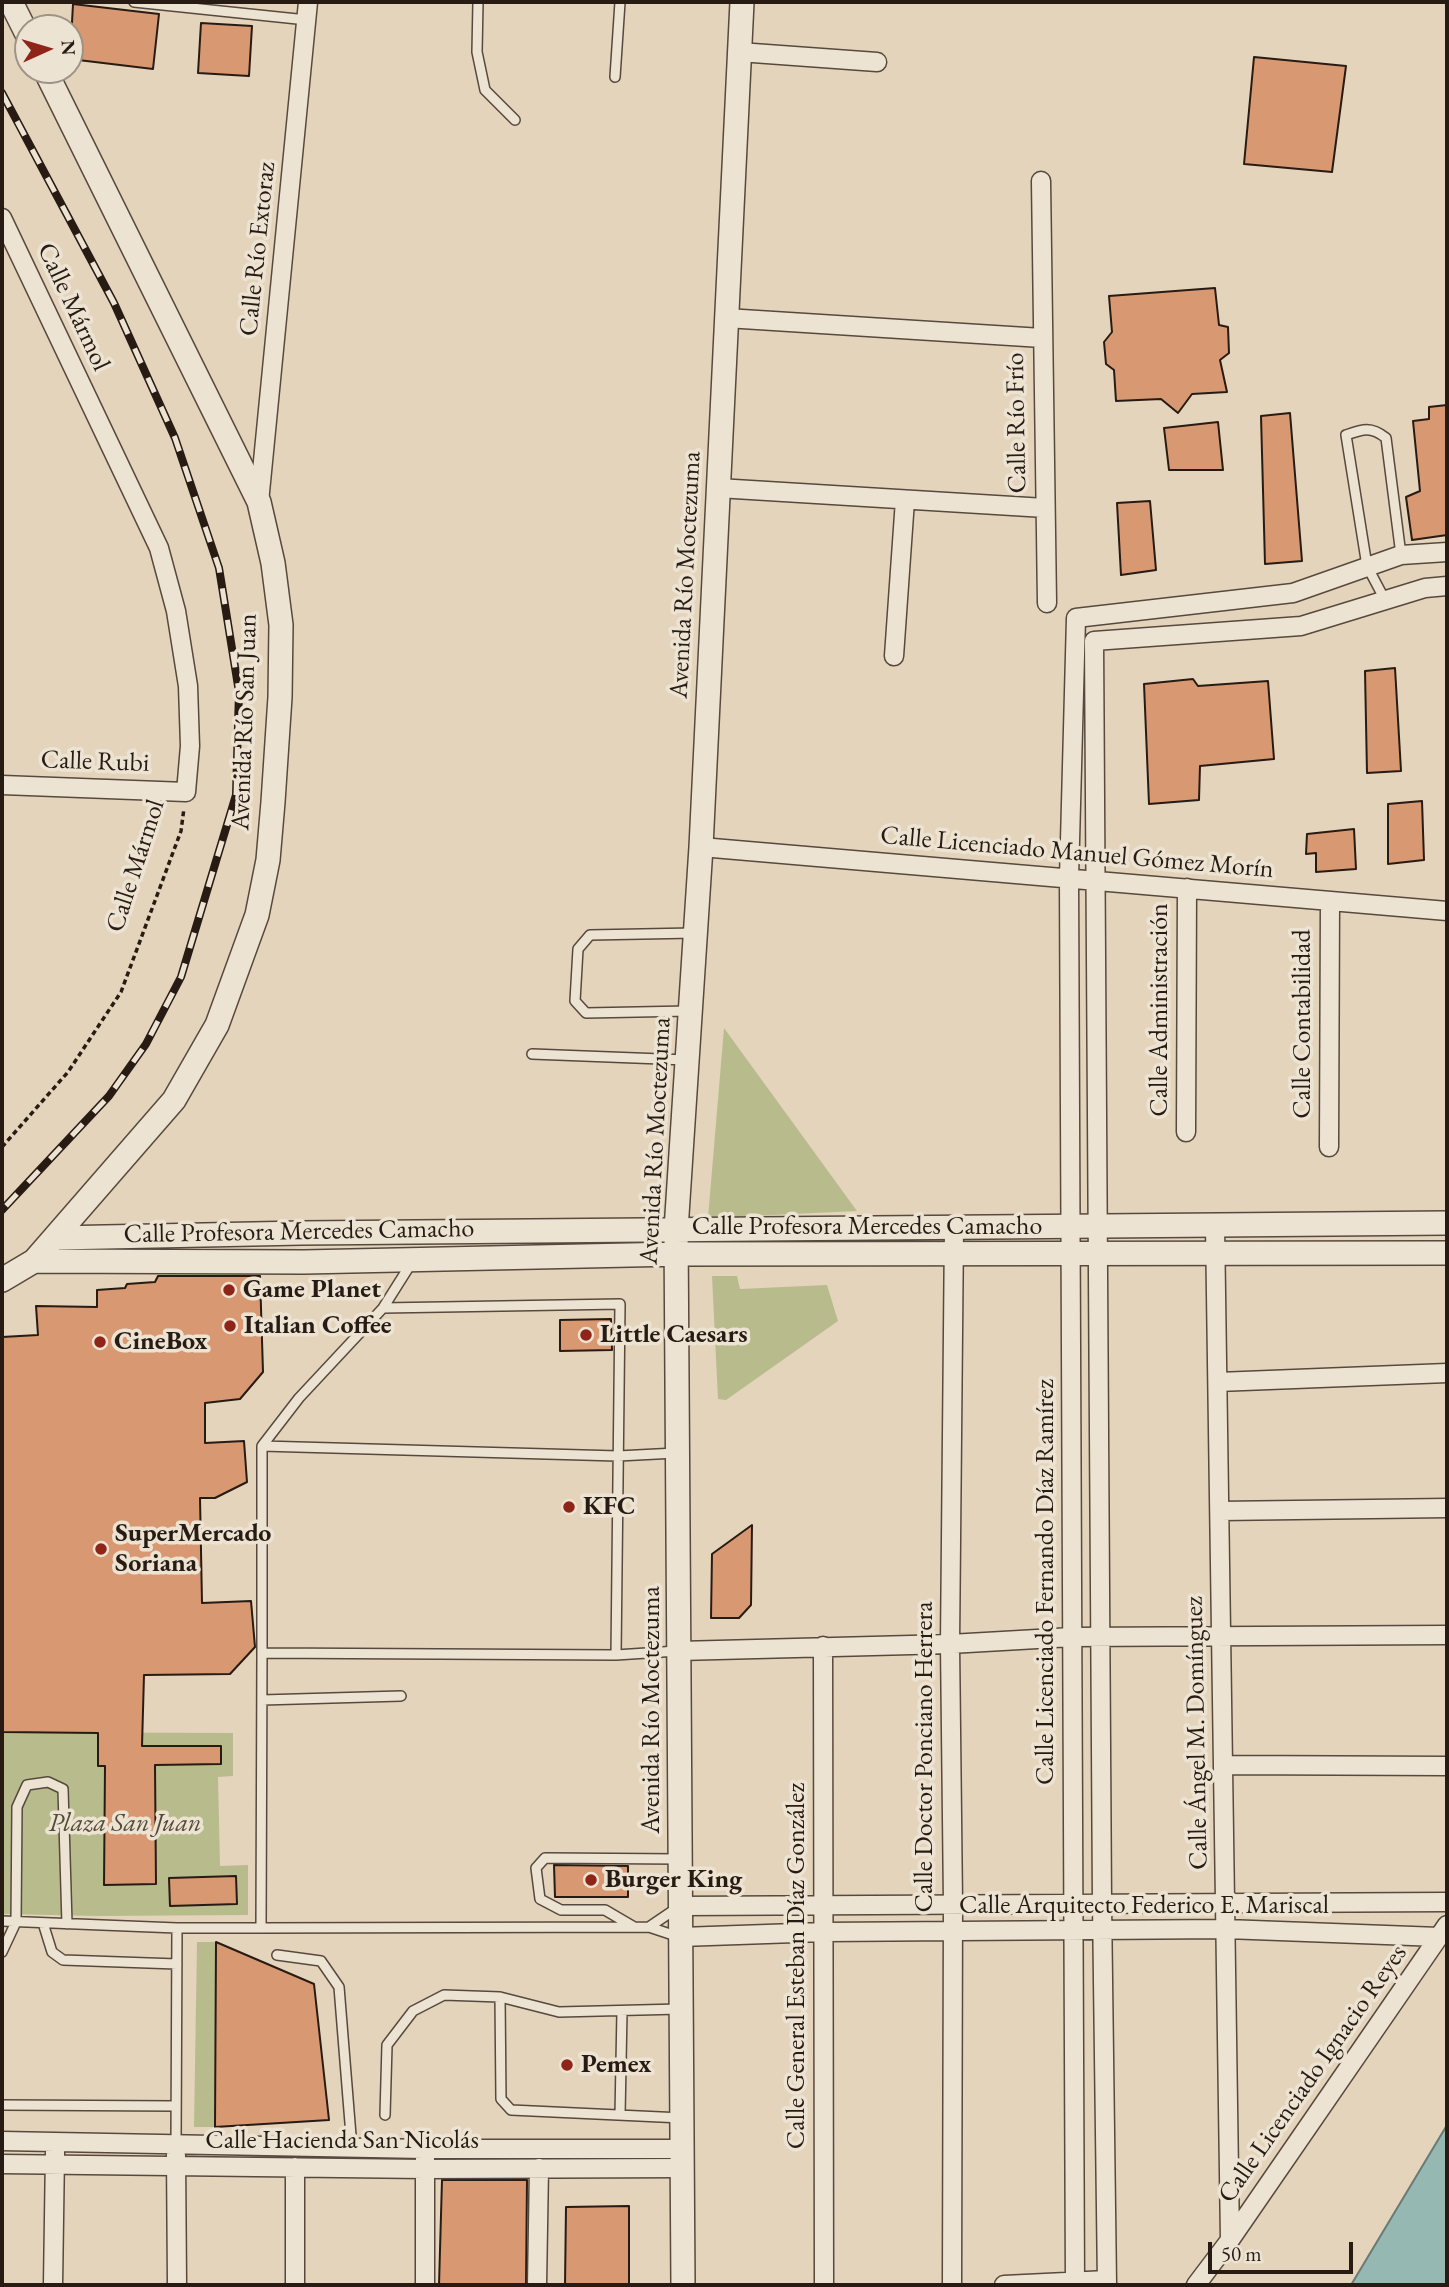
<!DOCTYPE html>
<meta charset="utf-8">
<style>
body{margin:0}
#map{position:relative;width:1449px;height:2287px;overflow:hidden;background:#e4d4bb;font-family:"EB Garamond",serif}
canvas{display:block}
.frame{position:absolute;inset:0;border:4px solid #281b13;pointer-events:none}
.north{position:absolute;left:14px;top:14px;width:70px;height:70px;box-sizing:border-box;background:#ede3d3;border:2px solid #9e9386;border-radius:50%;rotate:86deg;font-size:19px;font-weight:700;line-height:28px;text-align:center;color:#281b13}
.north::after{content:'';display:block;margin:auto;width:24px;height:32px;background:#8f2418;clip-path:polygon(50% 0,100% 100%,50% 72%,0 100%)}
.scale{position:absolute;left:1208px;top:2242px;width:145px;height:32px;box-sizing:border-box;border:4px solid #281b13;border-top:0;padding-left:9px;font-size:21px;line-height:24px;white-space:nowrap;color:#281b13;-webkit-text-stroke:5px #ede3d3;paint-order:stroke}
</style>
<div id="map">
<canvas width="1449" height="2287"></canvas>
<div class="frame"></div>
<div class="north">N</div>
<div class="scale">50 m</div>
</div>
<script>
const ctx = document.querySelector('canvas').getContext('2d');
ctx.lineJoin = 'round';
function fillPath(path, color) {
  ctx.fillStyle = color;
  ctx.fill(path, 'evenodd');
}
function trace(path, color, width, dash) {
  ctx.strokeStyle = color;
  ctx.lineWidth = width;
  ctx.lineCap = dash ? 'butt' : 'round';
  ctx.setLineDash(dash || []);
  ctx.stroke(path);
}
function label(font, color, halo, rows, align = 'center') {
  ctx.font = font + ' "EB Garamond",serif';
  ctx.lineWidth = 7;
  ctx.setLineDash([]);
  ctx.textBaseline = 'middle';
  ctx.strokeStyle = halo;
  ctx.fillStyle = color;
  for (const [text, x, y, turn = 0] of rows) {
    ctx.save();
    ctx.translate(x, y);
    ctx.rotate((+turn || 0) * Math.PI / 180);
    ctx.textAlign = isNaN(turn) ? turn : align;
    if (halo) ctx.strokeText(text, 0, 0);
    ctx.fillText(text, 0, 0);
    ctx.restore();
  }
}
const green = new Path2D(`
 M 724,1028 L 857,1211 L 708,1218 Z
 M 712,1276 L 737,1276 L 740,1289 L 827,1285 L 838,1321 L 726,1400 L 718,1399 Z
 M 2,1732 L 233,1733 L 233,1776 L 218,1777 L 220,1866 L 248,1865 L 248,1915 L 97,1916 L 2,1914 Z
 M 197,1942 L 216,1942 L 215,2127 L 194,2127 Z`);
const water = new Path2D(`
 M 1447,2125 L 1447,2285 L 1351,2285 Z`);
const building = new Path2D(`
 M 73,4 L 159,14 L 153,69 L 70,59 Z
 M 201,23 L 252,26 L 249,76 L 198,73 Z
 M 1254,57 L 1346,66 L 1332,172 L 1244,164 Z
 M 1215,288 L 1219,325 L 1228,327 L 1229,353 L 1220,360 L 1227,392 L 1192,394 L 1178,413 L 1161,399 L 1116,401 L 1114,370 L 1106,364 L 1104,342 L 1112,332 L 1109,296 Z
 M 1447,405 L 1447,535 L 1412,540 L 1406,497 L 1420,491 L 1413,421 L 1429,419 L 1429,407 Z
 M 1290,413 L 1302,561 L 1265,564 L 1261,416 Z
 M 1218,422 L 1223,470 L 1169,470 L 1164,428 Z
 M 1150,501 L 1156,570 L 1121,575 L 1117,503 Z
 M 1395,668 L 1401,771 L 1367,773 L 1365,671 Z
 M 1193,679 L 1198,686 L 1268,681 L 1274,759 L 1200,766 L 1199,800 L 1149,804 L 1144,684 Z
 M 1422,801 L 1424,860 L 1388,864 L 1388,804 Z
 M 1354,829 L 1356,869 L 1316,872 L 1316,853 L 1306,854 L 1307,834 Z
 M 158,1276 L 260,1276 L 263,1372 L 240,1399 L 205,1403 L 205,1443 L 244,1441 L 247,1482 L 215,1498 L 200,1498 L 202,1603 L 251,1601 L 255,1647 L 230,1674 L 144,1675 L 142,1746 L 221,1746 L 221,1764 L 155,1765 L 156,1884 L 104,1885 L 105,1766 L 98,1766 L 98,1733 L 2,1732 L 2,1337 L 38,1335 L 36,1306 L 97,1307 L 97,1290 L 125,1288 L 127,1284 L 155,1282 Z
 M 611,1319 L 612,1350 L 560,1351 L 560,1320 Z
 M 752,1525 L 751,1605 L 739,1618 L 711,1618 L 712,1554 Z
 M 554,1865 L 628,1866 L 628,1897 L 555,1897 Z
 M 236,1876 L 237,1904 L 170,1906 L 169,1878 Z
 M 216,1942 L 314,1984 L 329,2120 L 215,2127 Z
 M 442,2180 L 527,2180 L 526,2285 L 439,2285 Z
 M 629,2206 L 629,2285 L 565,2285 L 566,2207 Z`);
const path = new Path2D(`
 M 2,1147 L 68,1072 L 121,992 L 181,831 L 184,808`);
const service = new Path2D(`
 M 134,2 L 307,20
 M 478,2 L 477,52 L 485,90 L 515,120
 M 615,77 L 620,2
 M 1385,600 L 1367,566 L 1346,435 C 1363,429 1371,426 1386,438 L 1401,555
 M 689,1011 L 586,1013 L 575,1001 L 578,949 L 590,935 L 694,933
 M 532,1054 L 687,1060
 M 383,1308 L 620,1304 L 616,1655
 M 262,1446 L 618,1456 L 676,1453
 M 677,1651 L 616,1655 L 262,1653 L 261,1928 L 649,1927 L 679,1937
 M 262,1653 L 262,1446 L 299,1398 L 383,1308 L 412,1262
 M 262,1700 L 401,1696
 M 2,1921 L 177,1928
 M 43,1923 L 52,1952 L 63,1960 L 177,1964
 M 634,1927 L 605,1910 L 561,1910 L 540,1899 L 536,1868 L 545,1858 L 679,1859
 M 649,1927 L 677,1908
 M 2,1952 L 16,1922 L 17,1807 L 27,1785 L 48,1782 L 63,1789 L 67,1924
 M 277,1955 L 321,1961 L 339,1987 L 352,2148
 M 500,1997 L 501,2099 L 511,2110 L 682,2118
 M 2,2105 L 176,2106
 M 385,2115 L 387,2045 L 413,2011 L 444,1995 L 500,1997 L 559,2012 L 680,2009
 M 620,2115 L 622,2011
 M 176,2144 L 177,1928 L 261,1928`);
const minor = new Path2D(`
 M 739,52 L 877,62
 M 1041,181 L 1047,603
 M 2,218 L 159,548 L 176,611 L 188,686 L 190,746 L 186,792 L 2,785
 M 726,318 L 1042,338
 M 718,488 L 1045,508
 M 259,502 L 308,2
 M 894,656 L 905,500
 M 701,847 L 1447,911
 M 1186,1132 L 1187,888
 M 1329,1147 L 1330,901
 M 1215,1226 L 1230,2240
 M 1218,1382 L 1447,1373
 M 1220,1511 L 1447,1508
 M 823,1646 L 824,2285
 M 679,1651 L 950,1644 L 1072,1637 L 1447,1635
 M 1224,1765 L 1447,1766
 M 681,1906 L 1447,1902
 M 681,1937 L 824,1932 L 1226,1929 L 1439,1937
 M 2,2141 L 424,2149 L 682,2149
 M 176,2155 L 177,2285
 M 425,2159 L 425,2285
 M 2,2164 L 425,2169 L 682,2168
 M 53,2285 L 55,2152
 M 295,2285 L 295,2167
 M 537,2285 L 539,2168
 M 952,2285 L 953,1904 L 950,1644 L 954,1228
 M 1004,2285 L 1107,2280
 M 1075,2285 L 1069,878 L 1076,618 L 1293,593 L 1401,555 L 1447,552
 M 1107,2285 L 1102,1904 L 1094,641 L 1301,626 L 1425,588 L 1447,586
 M 1196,2285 L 1230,2240 L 1447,1925`);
const tertiary = new Path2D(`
 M 11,2 L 28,36
 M 56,1238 L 302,1233 L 1447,1223
 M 34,1261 L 304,1262 L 677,1254 L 1447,1253
 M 2,1280 L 34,1261 L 174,1100 L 217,1025 L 257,915 L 268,860 L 273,802 L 280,697 L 281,625 L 273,563 L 259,502 L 45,70
 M 683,2285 L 676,1230 L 701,847 L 742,2`);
const rail = new Path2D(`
 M 2,93 L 114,303 L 175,438 L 219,568 L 239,692 L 236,795 L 181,977 L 146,1044 L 109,1096 L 2,1210`);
const markers = [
 [229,1290,7,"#8f2418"],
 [230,1326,7,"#8f2418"],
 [586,1335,7,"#8f2418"],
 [100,1342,7,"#8f2418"],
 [569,1507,7,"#8f2418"],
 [101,1549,7,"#8f2418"],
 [591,1880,7,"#8f2418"],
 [567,2065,7,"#8f2418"]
];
const streetNames = [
 ["Calle Río Extoraz",258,249,-84],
 ["Calle Mármol",73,307,65],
 ["Calle Río Frío",1017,423,-91],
 ["Avenida Río Moctezuma",686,575,-87],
 ["Avenida Río San Juan",245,722,-88],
 ["Calle Rubi",95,762,2],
 ["Calle Licenciado Manuel Gómez Morín",1077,853,5],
 ["Calle Mármol",136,866,-72],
 ["Calle Administración",1160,1010,-90],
 ["Calle Contabilidad",1303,1024,-90],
 ["Avenida Río Moctezuma",656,1141,-87],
 ["Calle Profesora Mercedes Camacho",867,1227],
 ["Calle Profesora Mercedes Camacho",299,1232,-1],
 ["Calle Licenciado Fernando Díaz Ramírez",1046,1582,-90],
 ["Avenida Río Moctezuma",652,1710,-90],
 ["Calle Ángel M. Domínguez",1197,1733,-91],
 ["Calle Doctor Ponciano Herrera",925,1757,-90],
 ["Calle Arquitecto Federico E. Mariscal",1144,1906],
 ["Calle General Esteban Díaz González",797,1966,-90],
 ["Calle Licenciado Ignacio Reyes",1313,2074,-55],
 ["Calle Hacienda San Nicolás",342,2141]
];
const poiNames = [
 ["Game Planet",243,1290],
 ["Italian Coffee",244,1326],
 ["Little Caesars",600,1335],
 ["CineBox",114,1342],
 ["KFC",583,1507],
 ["SuperMercado",115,1534],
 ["Soriana",115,1564],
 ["Burger King",605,1880],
 ["Pemex",581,2065]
];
const parkNames = [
 ["Plaza San Juan",125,1824]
];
fillPath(green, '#b8bc8d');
fillPath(water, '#95b8b3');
trace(water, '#697973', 2);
fillPath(building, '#d89872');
trace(building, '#281b13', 2);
trace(service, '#57493d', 12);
trace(minor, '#57493d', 21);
trace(tertiary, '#57493d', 26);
trace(path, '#281b13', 3.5, [5, 3.5]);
trace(service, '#ede3d3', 9);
trace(minor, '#ede3d3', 18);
trace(tertiary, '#ede3d3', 23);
trace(rail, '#281b13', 8);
trace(rail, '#ede3d3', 5, [16]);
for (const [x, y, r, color] of markers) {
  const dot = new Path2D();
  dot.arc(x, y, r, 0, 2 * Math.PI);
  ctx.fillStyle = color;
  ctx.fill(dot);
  trace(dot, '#ede3d3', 2.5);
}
label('26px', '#281b13', '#ede3d3', streetNames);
label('bold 26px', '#281b13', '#ede3d3', poiNames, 'left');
label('italic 26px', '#534b38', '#ede3d3', parkNames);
</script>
